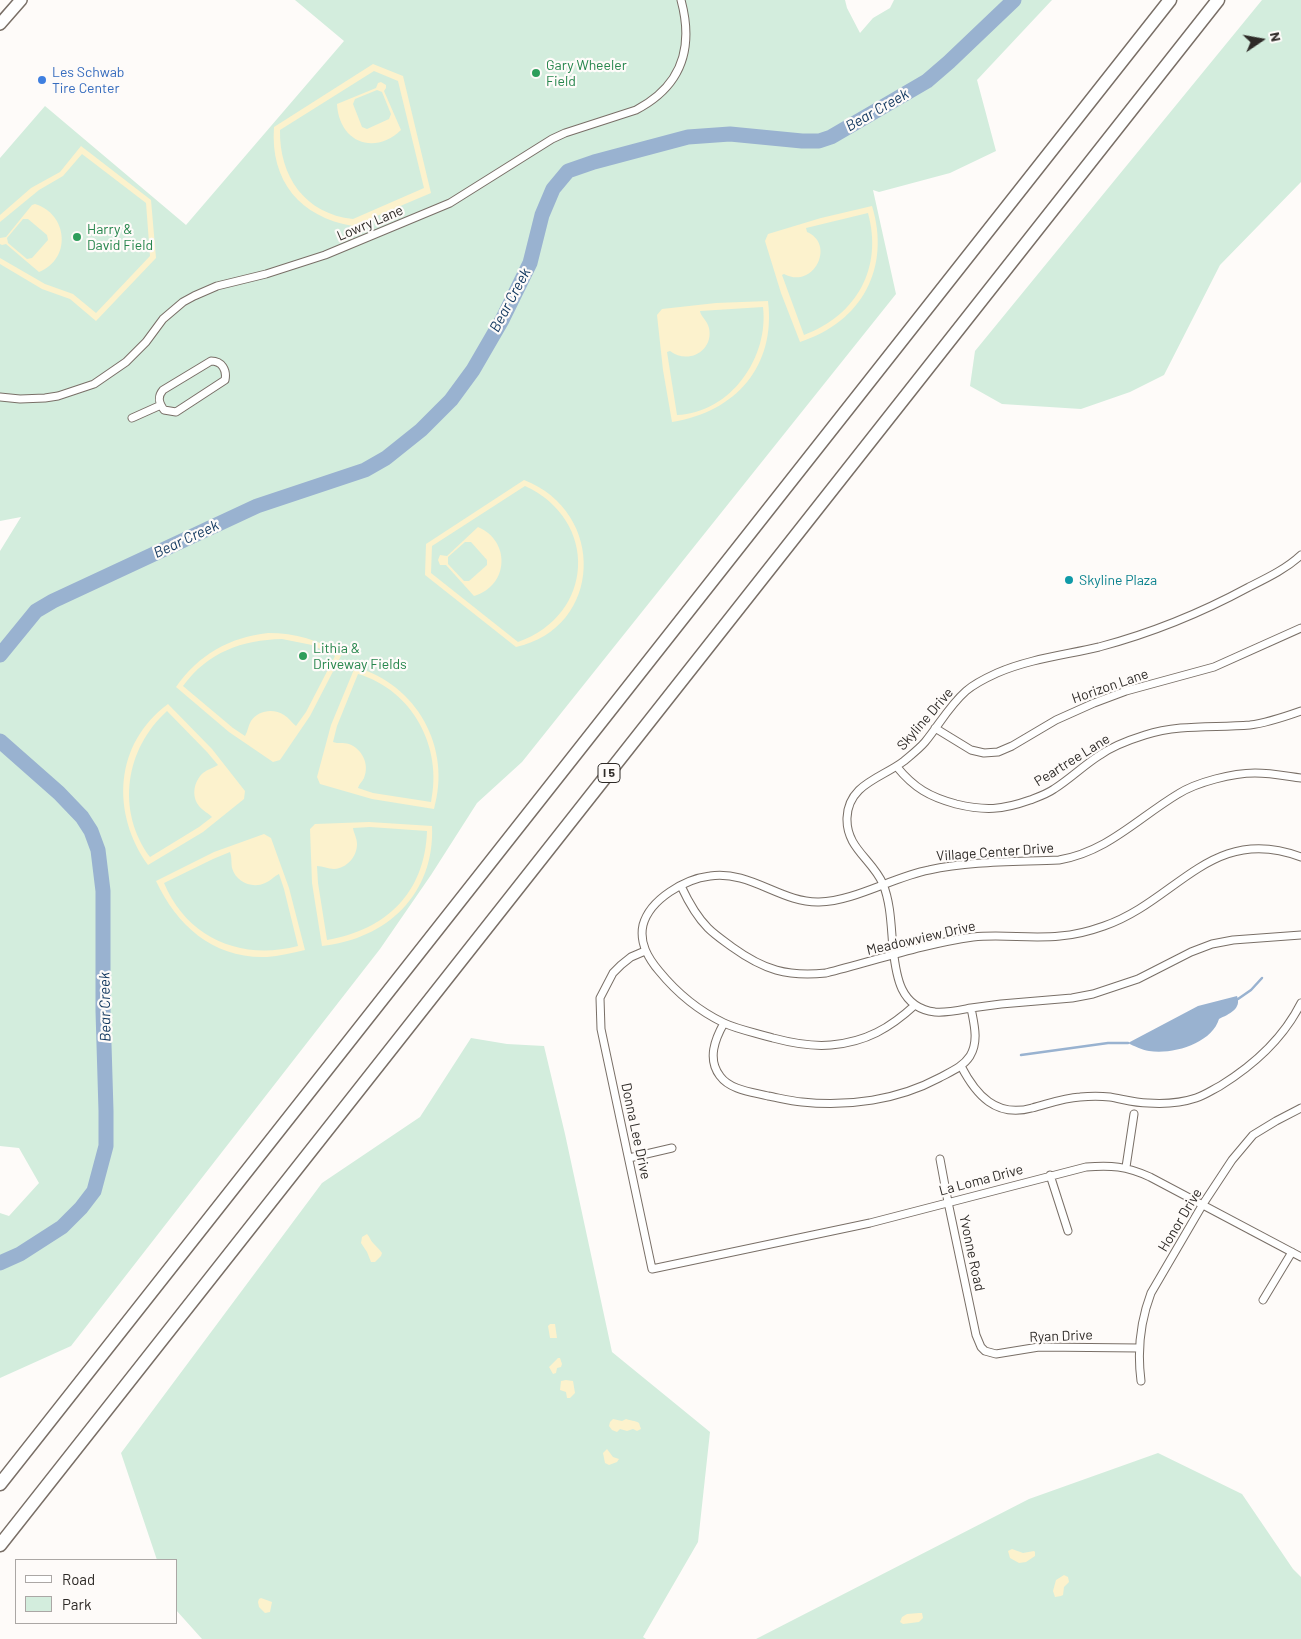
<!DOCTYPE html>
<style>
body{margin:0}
#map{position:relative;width:1301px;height:1639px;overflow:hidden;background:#fefbf9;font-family:Barlow,sans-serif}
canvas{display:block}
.legend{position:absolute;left:15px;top:1559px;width:162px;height:65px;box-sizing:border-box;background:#fefbf9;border:1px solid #aba7a5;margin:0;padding:6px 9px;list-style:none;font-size:15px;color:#2e2a27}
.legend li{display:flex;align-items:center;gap:10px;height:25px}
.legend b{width:25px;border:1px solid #aba7a5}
.north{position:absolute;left:1236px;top:15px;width:50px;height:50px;-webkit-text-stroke:4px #fefbf9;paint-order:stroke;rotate:78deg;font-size:14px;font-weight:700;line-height:20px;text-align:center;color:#2e2a27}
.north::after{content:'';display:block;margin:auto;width:18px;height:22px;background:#2e2a27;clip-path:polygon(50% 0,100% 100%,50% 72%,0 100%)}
</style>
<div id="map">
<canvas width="1301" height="1639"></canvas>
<ul class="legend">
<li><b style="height:6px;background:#fff"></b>Road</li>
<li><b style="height:14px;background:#d3eddd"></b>Park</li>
</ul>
<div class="north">N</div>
</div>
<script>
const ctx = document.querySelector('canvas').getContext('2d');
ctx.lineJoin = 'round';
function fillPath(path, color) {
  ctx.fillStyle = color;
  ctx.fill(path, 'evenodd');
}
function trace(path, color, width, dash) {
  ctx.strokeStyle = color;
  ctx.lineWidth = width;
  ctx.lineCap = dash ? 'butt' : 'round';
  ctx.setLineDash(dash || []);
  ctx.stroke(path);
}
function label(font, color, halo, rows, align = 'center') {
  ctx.font = font + ' Barlow,sans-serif';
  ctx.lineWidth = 4.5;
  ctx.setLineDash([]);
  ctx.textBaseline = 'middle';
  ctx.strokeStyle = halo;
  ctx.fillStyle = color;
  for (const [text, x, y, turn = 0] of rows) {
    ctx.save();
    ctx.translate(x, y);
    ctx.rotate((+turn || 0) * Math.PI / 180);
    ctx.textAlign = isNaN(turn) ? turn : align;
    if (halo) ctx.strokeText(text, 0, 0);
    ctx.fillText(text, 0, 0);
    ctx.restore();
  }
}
const green = new Path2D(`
 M 295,0 L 845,0 L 847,8 L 860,33 L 873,18 L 890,8 L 894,0 L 1052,0 L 977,80 L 996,151 L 950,173 L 879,192 L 873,190 L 896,294 L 522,762 L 477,803 L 431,875 L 380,949 L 71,1346 L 0,1378 L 0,1213 L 9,1216 L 39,1183 L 19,1148 L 0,1146 L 0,551 L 21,517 L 0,521 L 0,158 L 45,106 L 186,225 L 344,41 Z
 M 1262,0 L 1301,0 L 1301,182 L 1220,265 L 1164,375 L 1130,392 L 1081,409 L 1002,404 L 970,386 L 975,351 Z
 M 471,1038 L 507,1044 L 544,1046 L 565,1134 L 612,1352 L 710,1432 L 698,1542 L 643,1637 L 646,1639 L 202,1639 L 176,1610 L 176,1560 L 157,1560 L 121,1453 L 322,1183 L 420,1117 Z
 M 1158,1453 L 1242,1494 L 1293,1569 L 1301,1577 L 1301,1639 L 756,1639 L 1029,1499 Z`);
const sand = new Path2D(`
 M 373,64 L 403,76 L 431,193 L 353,226 C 300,217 270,181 274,127 ZM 374,71 L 398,81 L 424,188 L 353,219 C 305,214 279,176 280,130 Z
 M 381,82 L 386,85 L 386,88 L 384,91 L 401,130 C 374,156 339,142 337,104 L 376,88 L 378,83 ZM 377,90 L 382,92 L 391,114 L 389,119 L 367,129 L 362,127 L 353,104 L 355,99 Z
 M 81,146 L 151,200 L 156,258 L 96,321 L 70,299 L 42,289 L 0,264 L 0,258 L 45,284 L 73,294 L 96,313 L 150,256 L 146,203 L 82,154 L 63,176 L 39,190 L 0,222 L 0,215 L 31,188 L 60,172 Z
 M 35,204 C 68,214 72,259 39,272 L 6,244 L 2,245 L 0,244 L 0,238 L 6,237 L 32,205 ZM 23,219 L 28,219 L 47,235 L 48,240 L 32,258 L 27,259 L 8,243 L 7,238 Z
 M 872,206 C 891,268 862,322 800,342 L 781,293 L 765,241 L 768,234 L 821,218 ZM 868,213 C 883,268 857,315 804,335 L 782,275 L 784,274 C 814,290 836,244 807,232 L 806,228 Z
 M 768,301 C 776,366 736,412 672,422 L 663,370 L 657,315 L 662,309 L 716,303 ZM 763,307 C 769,357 731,413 677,415 L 667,352 L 670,351 C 688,365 714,351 709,328 C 707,320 701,317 700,311 Z
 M 524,480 C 607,512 603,628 516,647 L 425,575 L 426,544 ZM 525,486 C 599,520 595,615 518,642 L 431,573 L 432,546 Z
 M 478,527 C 511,541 509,586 474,596 L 446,565 L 440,565 L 438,560 L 440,555 L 447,556 ZM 465,542 L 471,542 L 487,560 L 487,565 L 469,581 L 464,581 L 448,564 L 448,557 Z
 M 268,633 C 296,633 318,640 342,654 L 310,716 L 280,760 L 273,762 L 229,732 L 176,687 C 198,655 230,637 268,633 ZM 282,639 L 312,645 L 335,656 L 306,712 L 296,726 C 292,723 289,718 284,715 C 274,708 258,710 251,721 C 248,726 248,731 245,736 L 233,728 L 183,686 C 208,652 242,640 282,639 Z
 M 355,667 C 417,684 452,748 434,809 L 372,799 L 320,784 L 317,777 L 331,725 ZM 358,674 C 413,690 443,748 431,802 L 373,793 L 358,788 C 359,784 362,782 364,778 C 370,764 362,749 349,744 C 343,742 338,744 333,742 L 337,726 Z
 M 168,704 L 212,749 L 245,791 L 244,799 L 203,832 L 148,865 C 111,813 114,744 168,704 ZM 167,711 L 207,752 L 218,765 C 213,768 208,769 203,773 C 194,781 191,796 199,806 C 203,811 208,813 212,817 L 199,827 L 150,857 C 116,811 125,749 167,711 Z
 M 369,822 L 432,826 C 435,894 387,939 322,946 L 312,883 L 310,829 L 315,824 ZM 370,827 L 427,831 C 425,893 386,930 327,940 L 318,883 L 317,866 C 323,866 328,869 334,869 C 347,868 357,857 357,844 C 357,838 354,834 353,828 Z
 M 264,834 L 271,838 L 289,888 L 305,950 C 292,953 279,956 267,957 C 214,959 177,926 156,881 L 214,852 ZM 230,852 C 232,857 231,862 232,868 C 236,882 252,889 265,883 C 271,881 274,876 279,874 L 284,889 L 298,946 C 241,961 187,938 164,883 L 213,859 Z
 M 367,1234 C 370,1237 370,1240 373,1243 C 377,1247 379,1249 382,1253 L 381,1256 L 375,1262 L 371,1262 L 367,1252 L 361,1243 L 362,1237 Z
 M 550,1324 L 555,1324 L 557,1338 L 550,1338 L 548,1326 Z
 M 558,1358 L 560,1358 L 562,1364 L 561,1367 L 557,1368 L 556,1373 L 553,1374 L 549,1367 Z
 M 566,1380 L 573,1381 L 575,1393 L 570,1398 L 567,1398 L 566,1392 L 560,1390 L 561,1381 Z
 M 613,1419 L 622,1421 L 626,1419 C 630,1421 635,1420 639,1423 L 641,1429 L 637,1431 L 633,1429 L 627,1431 L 620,1429 L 617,1432 L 612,1430 L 609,1426 L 610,1422 Z
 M 607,1449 L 613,1457 L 619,1459 L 617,1462 L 609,1465 L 605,1463 L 603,1453 Z
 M 1012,1549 L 1023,1553 L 1034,1551 L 1035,1552 L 1035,1556 L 1026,1562 L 1019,1563 L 1010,1558 L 1008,1551 Z
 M 1064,1575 L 1068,1577 L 1069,1582 L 1064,1587 L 1063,1595 L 1061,1596 L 1055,1597 L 1053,1591 L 1056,1580 Z
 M 261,1598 L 272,1602 L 270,1612 L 265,1613 L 259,1607 L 258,1602 L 259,1599 Z
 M 919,1613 L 922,1613 L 923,1618 L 919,1622 L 903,1624 L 900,1622 L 902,1617 L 907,1614 Z`);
const water = new Path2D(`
 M 1237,996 C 1242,1009 1229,1014 1219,1019 C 1212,1043 1173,1055 1149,1051 C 1142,1050 1134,1046 1128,1043 L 1198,1006 Z`);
const stream = new Path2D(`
 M 1238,999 L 1251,990 L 1262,978
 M 1021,1055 L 1108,1043 L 1128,1043`);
const river = new Path2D(`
 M 0,655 L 36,611 L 53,601 L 257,506 L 365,470 L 386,458 L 421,430 L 451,400 L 473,370 L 502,320 L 530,263 L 542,215 L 553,189 L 568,171 L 594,162 L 688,137 L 730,134 L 802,141 L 819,141 L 831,137 L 927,81 L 949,62 L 1014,0
 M 0,741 L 59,793 L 82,817 L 91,831 L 98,850 L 103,891 L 103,1011 L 106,1111 L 106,1146 L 94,1191 L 81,1208 L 62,1227 L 20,1254 L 0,1263`);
const minor = new Path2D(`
 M 211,361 C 222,361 227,370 225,380 L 176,412 L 164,410 C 159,403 157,397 163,390 Z
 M 0,397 L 20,399 L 45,398 L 58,396 L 94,384 L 126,362 L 146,342 L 163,319 L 183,302 L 194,296 L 217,286 L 266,274 L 325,255 L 450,203 L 552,139 L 565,133 L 636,110 C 682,86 694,48 681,0
 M 132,418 L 161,405
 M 935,728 L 971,750 L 984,753 L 998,752 L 1012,746 L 1056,720 L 1094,703 L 1126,691 L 1214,667 L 1301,628
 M 897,767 C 914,788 930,797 956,804 C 985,811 1002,810 1030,800 C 1038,797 1047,794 1054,789 C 1070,779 1084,765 1100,755 C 1113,746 1129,740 1145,735 C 1180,724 1214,728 1250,725 C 1267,723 1284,717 1301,711
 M 681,886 C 688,901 696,916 708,928 C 715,935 724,941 732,947 C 764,970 787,977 826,973 C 874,961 923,944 973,937 C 1002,934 1031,939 1060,936 C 1075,935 1090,931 1104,926 C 1177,901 1212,823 1301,857
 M 645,951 L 631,957 L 621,965 L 613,973 L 600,998 L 601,1029 L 652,1269 L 870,1223 L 1086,1167 C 1111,1165 1126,1166 1150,1177 L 1301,1257
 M 915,1005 C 890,1028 866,1042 831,1045 C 811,1047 792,1043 773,1038 C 757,1033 739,1030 724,1023 C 699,1011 677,993 659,971 C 648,958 639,943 643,925 C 650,899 685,879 710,876 C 750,870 781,903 819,902 C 855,901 893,877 929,870 C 970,861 1016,862 1059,860 C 1107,852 1138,818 1178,794 C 1197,782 1233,773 1255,773 C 1271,773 1286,776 1301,778
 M 971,1008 L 1001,1004 L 1072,998 L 1093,994 L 1138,979 L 1191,952 L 1212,944 L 1233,940 L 1301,935
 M 724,1023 C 715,1039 707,1059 720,1076 C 730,1090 752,1092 768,1096 C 779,1098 791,1101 802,1102 C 848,1107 898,1100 939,1078 C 950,1072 963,1067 970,1056 C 979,1041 974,1024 971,1008 C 960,1010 947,1013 935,1012 C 900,1008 896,976 893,948 C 891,927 891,904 883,884 C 872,859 846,848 847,818 C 848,784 882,778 904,761 C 911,755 919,749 925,742 C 939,725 949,706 966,691 C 974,684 986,678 997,673 C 1029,659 1065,655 1099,647 C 1152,633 1201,613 1249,587 C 1267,578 1286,569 1301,555
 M 961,1066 C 976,1095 996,1118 1032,1108 C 1048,1104 1063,1098 1080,1097 C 1090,1096 1101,1096 1110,1097 C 1122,1099 1135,1103 1148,1103 C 1163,1104 1181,1103 1196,1098 C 1205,1095 1212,1090 1220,1086 C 1254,1065 1283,1039 1301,1003
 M 629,1158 L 672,1148
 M 940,1159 L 948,1202 L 976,1335 L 981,1347 L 985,1351 L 996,1354 L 1039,1347 L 1139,1348
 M 1126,1167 L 1134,1114
 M 1050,1175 L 1068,1231
 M 1263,1300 L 1292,1252
 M 1141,1381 C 1137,1350 1140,1322 1151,1293 L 1203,1204 L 1232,1160 L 1253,1135 L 1276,1121 L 1301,1108`);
const primary = new Path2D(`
 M 0,24 L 21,0`);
const motorway = new Path2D(`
 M 0,1484 L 1170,0
 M 0,1545 L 1218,0`);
const markers = [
 [536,73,5,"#2e9e5b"],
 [42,80,5,"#3f7fe0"],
 [77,237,5,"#2e9e5b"],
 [1069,580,5,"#0f9aa8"],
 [303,656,5,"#2e9e5b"]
];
const shields = [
 [609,773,22]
];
const shieldNames = [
 ["I 5",609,773]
];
const leisureNames = [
 ["Gary Wheeler",546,65],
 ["Field",546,81],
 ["Harry &",87,229],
 ["David Field",87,245],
 ["Lithia &",313,648],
 ["Driveway Fields",313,664]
];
const shopNames = [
 ["Les Schwab",52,72],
 ["Tire Center",52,88]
];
const streetNames = [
 ["Lowry Lane",370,223,-23],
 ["Horizon Lane",1110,686,-19],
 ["Skyline Drive",925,719,-49],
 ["Peartree Lane",1072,760,-32],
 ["Village Center Drive",995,852,-4],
 ["Meadowview Drive",921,938,-13],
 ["Donna Lee Drive",636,1131,78],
 ["La Loma Drive",981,1180,-15],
 ["Honor Drive",1180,1220,-59],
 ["Yvonne Road",972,1253,78],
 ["Ryan Drive",1061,1336,-2]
];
const cultureNames = [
 ["Skyline Plaza",1079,580]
];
const waterNames = [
 ["Bear Creek",877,110,-30],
 ["Bear Creek",510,300,-62],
 ["Bear Creek",186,539,-25],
 ["Bear Creek",105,1007,-91]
];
fillPath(green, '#d3eddd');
fillPath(sand, '#fcf2cd');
fillPath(water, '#99b2d0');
trace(stream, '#99b2d0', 2.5);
trace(river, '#99b2d0', 15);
trace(minor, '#796f67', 9);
trace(primary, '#796f67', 14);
trace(motorway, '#796f67', 15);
trace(minor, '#fff', 7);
trace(primary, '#fff', 11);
trace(motorway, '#fff', 12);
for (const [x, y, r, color] of markers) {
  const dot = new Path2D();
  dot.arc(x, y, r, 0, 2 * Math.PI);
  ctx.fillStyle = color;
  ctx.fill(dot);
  trace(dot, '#fefbf9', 2);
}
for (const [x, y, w] of shields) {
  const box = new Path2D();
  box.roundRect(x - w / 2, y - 9.5, w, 19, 4);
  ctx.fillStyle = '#fefbf9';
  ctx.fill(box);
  trace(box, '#2e2a27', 1);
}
label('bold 12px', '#2e2a27', null, shieldNames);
label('14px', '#27864d', '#fefbf9', leisureNames, 'left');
label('14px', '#366cbe', '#fefbf9', shopNames, 'left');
label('14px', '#2e2a27', '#fefbf9', streetNames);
label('14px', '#0d838f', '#fefbf9', cultureNames, 'left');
label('italic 15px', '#10365e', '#fefbf9', waterNames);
</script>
